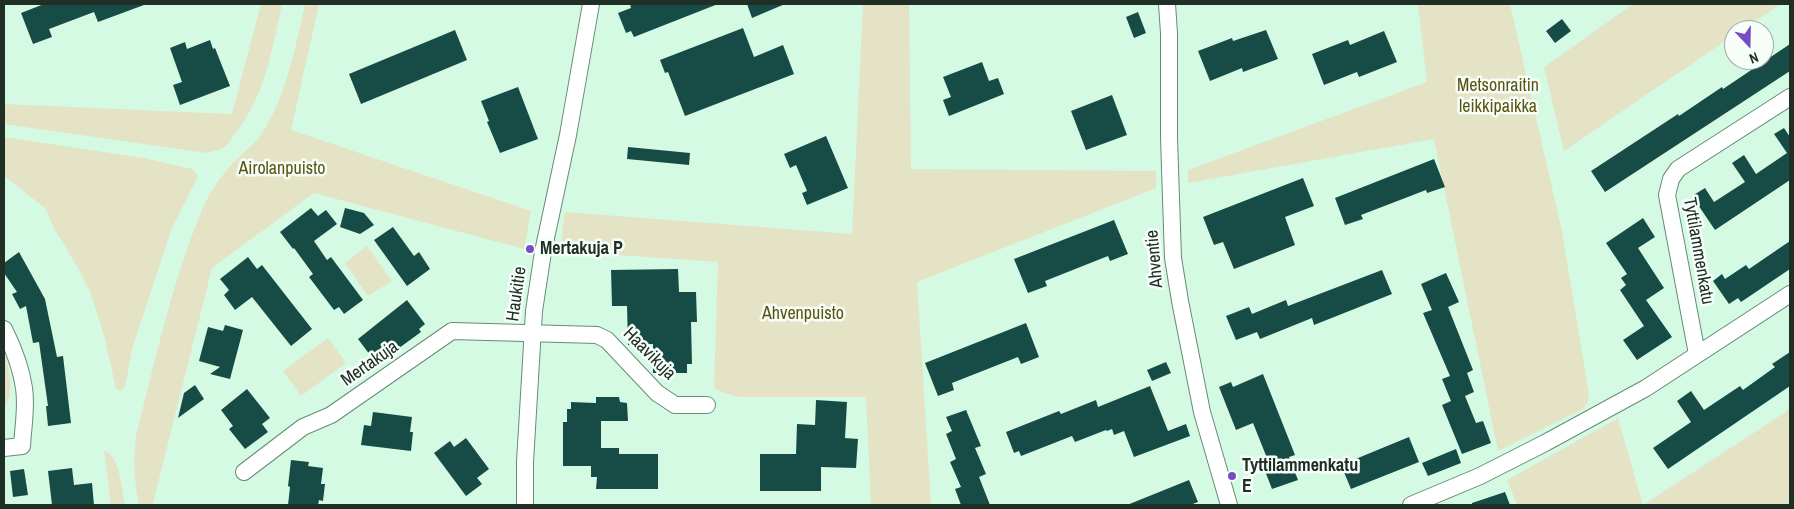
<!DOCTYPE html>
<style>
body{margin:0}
#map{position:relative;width:1794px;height:509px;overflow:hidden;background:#d4fae3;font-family:"Archivo Narrow",sans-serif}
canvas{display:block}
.frame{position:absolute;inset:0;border:5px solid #202f26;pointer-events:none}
.north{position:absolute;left:1724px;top:20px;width:50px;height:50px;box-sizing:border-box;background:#f7fefa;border:1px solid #a1aba5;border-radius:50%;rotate:159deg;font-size:14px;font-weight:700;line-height:20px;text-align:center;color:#202f26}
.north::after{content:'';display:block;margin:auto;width:18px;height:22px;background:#764dc6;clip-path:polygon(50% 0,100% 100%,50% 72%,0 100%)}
</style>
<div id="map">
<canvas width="1794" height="509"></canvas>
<div class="frame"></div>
<div class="north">N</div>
</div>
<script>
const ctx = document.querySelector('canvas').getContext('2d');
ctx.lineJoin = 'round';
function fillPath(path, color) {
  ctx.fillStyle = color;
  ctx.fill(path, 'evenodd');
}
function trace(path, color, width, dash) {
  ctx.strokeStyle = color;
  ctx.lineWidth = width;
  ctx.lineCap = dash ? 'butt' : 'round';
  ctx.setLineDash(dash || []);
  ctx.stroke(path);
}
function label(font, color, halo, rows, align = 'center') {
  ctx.font = font + ' "Archivo Narrow",sans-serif';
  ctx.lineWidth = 5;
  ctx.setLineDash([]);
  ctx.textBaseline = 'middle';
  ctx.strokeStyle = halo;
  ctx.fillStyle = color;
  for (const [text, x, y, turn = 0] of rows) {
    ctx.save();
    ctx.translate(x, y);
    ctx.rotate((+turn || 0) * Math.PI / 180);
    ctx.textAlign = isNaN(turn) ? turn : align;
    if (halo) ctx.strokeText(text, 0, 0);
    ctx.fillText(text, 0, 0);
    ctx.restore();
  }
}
const green = new Path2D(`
 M 261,4 L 282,4 C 272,50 265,96 235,134 C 232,138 229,143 226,146 C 221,150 213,151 207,153 L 4,124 L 4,104 L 232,114 Z
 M 305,4 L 319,4 L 291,130 L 531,211 L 524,249 L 314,193 L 212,268 L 153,503 L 155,505 L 139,505 C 134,482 133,460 136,436 C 155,361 172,282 202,210 C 208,194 221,176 233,163 C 241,154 253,146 260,136 C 285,101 296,45 305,4 Z
 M 863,4 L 909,4 L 911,169 L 1156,171 L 1156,188 L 917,282 L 931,505 L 871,505 L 866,397 L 737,397 L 714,389 L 718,262 L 560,251 L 565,212 L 852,234 Z
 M 1418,4 L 1510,4 L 1562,231 L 1589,395 L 1588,402 L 1583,409 L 1498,451 L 1434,139 L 1188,183 L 1188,170 L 1427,82 Z
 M 1633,4 L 1781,4 L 1742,30 L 1734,30 L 1734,35 L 1564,151 L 1544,67 Z
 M 4,137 L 144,158 L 192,169 L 198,176 L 172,228 L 133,346 L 125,387 L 121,391 L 116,389 L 105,339 L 91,294 L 78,268 L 55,230 L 45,208 L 4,176 Z
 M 367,246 L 392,281 L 368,296 L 345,263 Z
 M 328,338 L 346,363 L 301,396 L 283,371 Z
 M 4,352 C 11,375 14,389 4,411 Z
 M 1790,409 L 1790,505 L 1517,505 L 1507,480 L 1618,418 L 1643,505 Z
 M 104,451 C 120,454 122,491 125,505 L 111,505 Z`);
const building = new Path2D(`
 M 44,4 L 144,4 L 144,5 L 98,22 L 94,12 L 49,29 L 52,37 L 33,44 L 21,13 Z
 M 630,4 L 718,4 L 634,37 L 631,31 L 626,33 L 618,13 L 631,8 Z
 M 747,4 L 785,4 L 752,18 Z
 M 1138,12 L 1146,33 L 1134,38 L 1126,17 Z
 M 1562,19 L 1571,31 L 1555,43 L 1546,31 Z
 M 743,28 L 754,57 L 783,45 L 794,74 L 685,116 L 668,72 L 665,73 L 660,60 Z
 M 455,30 L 467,60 L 361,104 L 349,74 Z
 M 1266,30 L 1278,59 L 1243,72 L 1242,68 L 1210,81 L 1198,51 L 1232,38 L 1233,41 Z
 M 1384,31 L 1397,62 L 1359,77 L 1357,72 L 1324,85 L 1312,54 L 1348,40 L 1350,45 Z
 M 210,40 L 213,49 L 215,48 L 230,86 L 180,105 L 173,85 L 182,82 L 170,48 L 185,42 L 187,49 Z
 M 1790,44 L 1790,71 L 1605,192 L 1591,171 L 1678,114 L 1679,116 L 1722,87 L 1723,89 Z
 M 982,62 L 989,81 L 998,78 L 1004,94 L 949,116 L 943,100 L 951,97 L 943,77 Z
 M 518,87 L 538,139 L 500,153 L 487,122 L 489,121 L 481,101 Z
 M 1112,95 L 1127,135 L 1086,150 L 1071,111 Z
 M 1784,128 L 1790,137 L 1790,180 L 1715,230 L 1692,196 L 1705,188 L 1714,202 L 1745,182 L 1732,163 L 1744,155 L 1756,174 L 1787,153 L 1774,134 Z
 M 826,136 L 848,188 L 807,205 L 802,193 L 807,191 L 796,165 L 790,168 L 784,154 Z
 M 628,147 L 690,153 L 689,165 L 627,159 Z
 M 1434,159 L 1445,187 L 1427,193 L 1426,190 L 1361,215 L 1363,219 L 1345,225 L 1335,198 Z
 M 1303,178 L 1314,206 L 1285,217 L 1295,245 L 1234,269 L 1223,242 L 1214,245 L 1203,217 Z
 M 311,208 L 318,216 L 326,210 L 337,224 L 314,241 L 327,260 L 331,257 L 363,300 L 344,314 L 339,307 L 334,310 L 309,277 L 313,274 L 294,248 L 293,249 L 280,232 Z
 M 345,208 L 364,213 L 374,225 L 360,234 L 340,227 Z
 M 1643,218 L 1655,237 L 1638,248 L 1664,288 L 1646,300 L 1672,337 L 1637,360 L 1623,340 L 1644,326 L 1620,290 L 1626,285 L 1621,278 L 1627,274 L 1606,243 Z
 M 1114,220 L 1128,254 L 1110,261 L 1108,256 L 1045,281 L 1047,286 L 1028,293 L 1014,259 Z
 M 393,227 L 414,256 L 419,252 L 430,269 L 407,286 L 374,240 Z
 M 1790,241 L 1790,269 L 1741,302 L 1738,298 L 1729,304 L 1713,281 L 1722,274 L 1725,279 L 1746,265 L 1749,269 Z
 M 19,252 L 45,299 L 57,357 L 63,356 L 71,423 L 48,426 L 46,406 L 48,406 L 39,342 L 33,343 L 26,306 L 20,309 L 12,294 L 17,292 L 4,273 L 4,263 Z
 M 248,257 L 257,269 L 262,265 L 312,329 L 291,346 L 252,297 L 235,310 L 224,295 L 229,290 L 220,279 Z
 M 678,269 L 679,292 L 696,292 L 697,322 L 691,322 L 692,364 L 687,364 L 687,373 L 653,373 L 653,344 L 628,345 L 627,306 L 612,306 L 611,270 Z
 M 1382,270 L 1392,294 L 1314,325 L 1312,318 L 1260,339 L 1257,332 L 1236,340 L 1226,316 L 1249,307 L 1252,314 L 1286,300 L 1288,306 Z
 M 1446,273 L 1459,302 L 1448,307 L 1473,370 L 1467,373 L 1474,392 L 1465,396 L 1476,423 L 1483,421 L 1491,443 L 1462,454 L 1442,405 L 1451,401 L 1442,379 L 1450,376 L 1423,313 L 1432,310 L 1421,284 Z
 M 407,300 L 425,324 L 419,329 L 421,332 L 384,359 L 379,354 L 373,359 L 358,339 Z
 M 1026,323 L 1039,357 L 1021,364 L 1018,357 L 952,383 L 954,390 L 938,396 L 925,363 Z
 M 225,325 L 243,330 L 230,379 L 210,374 L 220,367 L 199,361 L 208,327 L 223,331 Z
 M 1790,352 L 1790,386 L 1668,469 L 1653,448 L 1691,422 L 1677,401 L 1691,391 L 1704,410 L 1740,386 L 1743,390 L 1775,367 L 1772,364 Z
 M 1166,362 L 1171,373 L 1152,381 L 1147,370 Z
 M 1263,374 L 1295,455 L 1289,457 L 1298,480 L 1272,489 L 1263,466 L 1269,463 L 1253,423 L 1236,430 L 1219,387 L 1231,382 L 1233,387 Z
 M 195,385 L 204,399 L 178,418 L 184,393 Z
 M 1150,386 L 1168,431 L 1186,424 L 1190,436 L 1134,457 L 1124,431 L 1114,435 L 1112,429 L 1107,431 L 1106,430 L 1075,442 L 1072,436 L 1021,456 L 1019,451 L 1014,453 L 1006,432 L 1059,411 L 1061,414 L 1096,400 L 1098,407 Z
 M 247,389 L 270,418 L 262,424 L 268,432 L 245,449 L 229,429 L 233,426 L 221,410 Z
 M 596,397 L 619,397 L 620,402 L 627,403 L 628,421 L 601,421 L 601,448 L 619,448 L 619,454 L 658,454 L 658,489 L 596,489 L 597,477 L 591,477 L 591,466 L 563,466 L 563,422 L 567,422 L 567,409 L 571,409 L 571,402 L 596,403 Z
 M 816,400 L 847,402 L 845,438 L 858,439 L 856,468 L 821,467 L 821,491 L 760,491 L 760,454 L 796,454 L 797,424 L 815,425 Z
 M 966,410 L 981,446 L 975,448 L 986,474 L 979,477 L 990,505 L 961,505 L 955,489 L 961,487 L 950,462 L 956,459 L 946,434 L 952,431 L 946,417 Z
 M 373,412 L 412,417 L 410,432 L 413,432 L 411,451 L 361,445 L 364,425 L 371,426 Z
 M 1409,437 L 1419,462 L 1351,489 L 1341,465 Z
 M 466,438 L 489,469 L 477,478 L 482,484 L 466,496 L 434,453 L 450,441 L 454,447 Z
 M 1456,449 L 1461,463 L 1428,476 L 1422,463 Z
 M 291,460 L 309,462 L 308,466 L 323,468 L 321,484 L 325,484 L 323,501 L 319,500 L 318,505 L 288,505 L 290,487 L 288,486 Z
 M 72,468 L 74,485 L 92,483 L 94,505 L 52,505 L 48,471 Z
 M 24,469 L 28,495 L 13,497 L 10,471 Z
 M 1189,480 L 1198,502 L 1190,505 L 1127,505 Z
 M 1505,492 L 1510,505 L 1472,505 L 1472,503 Z`);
const street = new Path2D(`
 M 1167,4 L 1169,33 L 1169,138 L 1173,258 L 1180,301 L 1202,412 L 1229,505
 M 4,329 C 13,347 21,367 24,388 C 27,407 23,427 22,446 L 4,448
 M 1697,354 L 1667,195 L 1671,179 L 1678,169 L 1790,97
 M 244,472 L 303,427 L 331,415 L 452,331 L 597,335 L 607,340 L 657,393 L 675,405 L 707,405
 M 525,505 L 525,462 L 534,311 L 543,252 L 568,135 L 591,4
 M 1411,505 L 1480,476 L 1545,443 L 1646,388 L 1790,294`);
const markers = [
 [530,249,5,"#764dc6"],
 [1232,476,5,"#764dc6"]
];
const parkNames = [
 ["Metsonraitin",1498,86],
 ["leikkipaikka",1498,107],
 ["Airolanpuisto",282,169],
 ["Ahvenpuisto",803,314]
];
const poiNames = [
 ["Mertakuja P",540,249],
 ["Tyttilammenkatu",1242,466],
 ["E",1242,487]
];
const streetNames = [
 ["Tyttilammenkatu",1698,251,80],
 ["Ahventie",1155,259,-95],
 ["Haukitie",517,294,-82],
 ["Haavikuja",649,354,45],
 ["Mertakuja",370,364,-35]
];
fillPath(green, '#e5e3c6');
fillPath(building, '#174c46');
trace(street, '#688b76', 18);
trace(street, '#fff', 16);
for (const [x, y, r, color] of markers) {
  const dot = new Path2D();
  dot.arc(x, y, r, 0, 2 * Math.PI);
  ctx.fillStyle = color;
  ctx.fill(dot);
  trace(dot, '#f7fefa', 2);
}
label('18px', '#5b540f', '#f7fefa', parkNames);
label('bold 18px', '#202f26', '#f7fefa', poiNames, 'left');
label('18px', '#202f26', '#f7fefa', streetNames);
</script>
